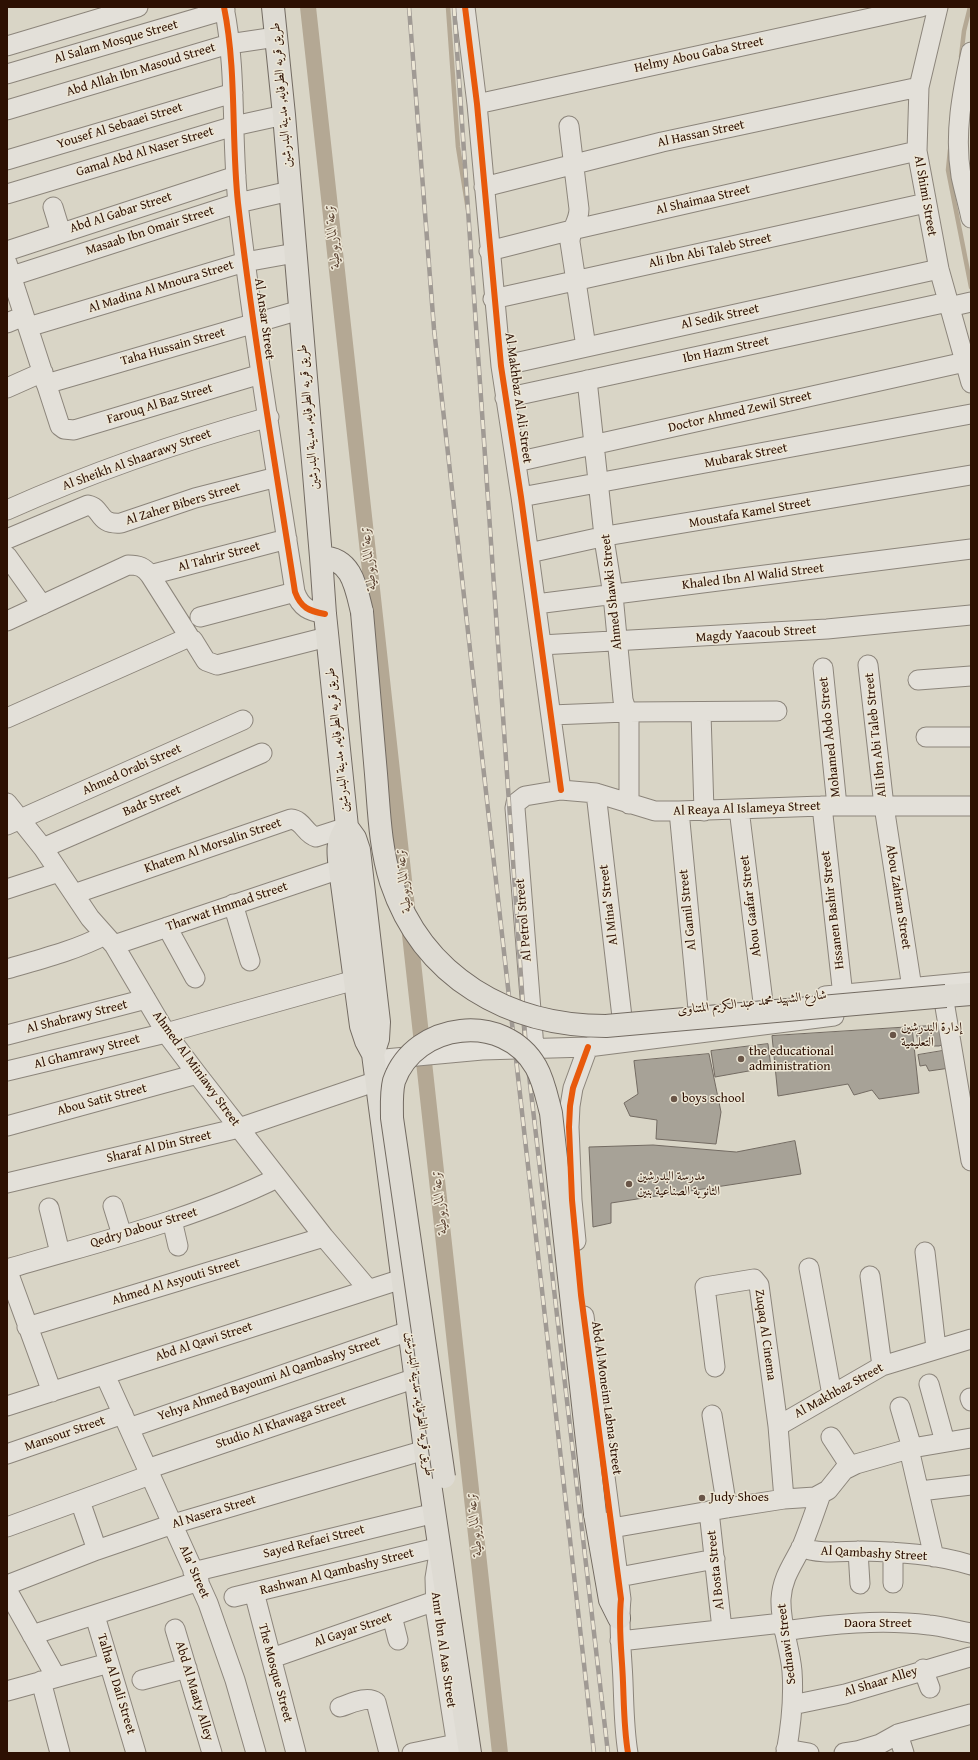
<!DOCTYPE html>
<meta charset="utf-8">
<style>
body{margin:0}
#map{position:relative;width:978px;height:1760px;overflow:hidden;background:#d9d5c6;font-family:"Gentium Book Plus",serif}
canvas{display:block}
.frame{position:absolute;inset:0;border:8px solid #2d1002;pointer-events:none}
</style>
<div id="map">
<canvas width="978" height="1760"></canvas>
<div class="frame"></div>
</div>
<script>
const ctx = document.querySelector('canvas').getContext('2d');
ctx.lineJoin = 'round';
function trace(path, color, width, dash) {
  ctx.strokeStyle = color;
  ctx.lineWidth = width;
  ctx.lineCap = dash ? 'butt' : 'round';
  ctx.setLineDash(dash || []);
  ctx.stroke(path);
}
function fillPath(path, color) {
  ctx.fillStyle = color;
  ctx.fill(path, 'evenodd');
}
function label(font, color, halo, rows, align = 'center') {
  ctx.font = font + ' "Gentium Book Plus",Amiri,serif';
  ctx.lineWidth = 3;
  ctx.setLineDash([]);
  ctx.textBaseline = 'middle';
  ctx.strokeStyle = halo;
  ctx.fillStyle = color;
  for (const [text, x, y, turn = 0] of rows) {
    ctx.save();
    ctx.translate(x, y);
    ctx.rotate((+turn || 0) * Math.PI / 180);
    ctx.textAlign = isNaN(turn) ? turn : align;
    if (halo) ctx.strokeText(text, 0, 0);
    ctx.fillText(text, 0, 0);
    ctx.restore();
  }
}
const stream = new Path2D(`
 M 448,7 L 458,147 L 468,210
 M 961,57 L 964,31 L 970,7
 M 950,150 L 948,170 L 971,287`);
const canal = new Path2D(`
 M 308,7 L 500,1753`);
const building = new Path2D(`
 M 944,1025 L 947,1043 L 939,1046 L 919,1046 L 915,1027 Z
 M 912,1027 L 919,1093 L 879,1099 L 872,1090 L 854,1095 L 848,1084 L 778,1096 L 772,1036 Z
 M 768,1044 L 771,1067 L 715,1077 L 711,1051 Z
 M 948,1050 L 950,1068 L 929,1071 L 926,1065 L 920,1066 L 918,1055 Z
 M 709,1054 L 721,1112 L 716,1144 L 656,1139 L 657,1120 L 630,1116 L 624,1103 L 638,1094 L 634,1061 Z
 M 795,1141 L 801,1174 L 611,1203 L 611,1223 L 593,1227 L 589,1147 L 653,1145 L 736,1152 Z`);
const minor = new Path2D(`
 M 224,7 C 237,72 231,138 238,203 C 253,333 275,463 295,592 C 301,608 309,611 325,614
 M 465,7 L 477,104 L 501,366 L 521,497 L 561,790
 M 938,7 L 919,87 L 917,151 L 939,269 L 971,383
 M 7,46 L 138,7
 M 971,52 C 962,93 954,134 961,176 C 964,190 968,204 971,218
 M 7,74 L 225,10
 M 477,104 L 921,7
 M 7,110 L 229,44 L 276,37
 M 569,126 L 579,209 C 579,222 570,230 570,242 L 586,347
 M 7,160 L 233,93
 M 484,187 L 662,142 L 919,87
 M 7,194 L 234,126 L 284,115
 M 53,207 L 61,233
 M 7,251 L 236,176
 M 489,251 L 572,230 L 917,151
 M 7,263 L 60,426 L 64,429 L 74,430 L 261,374
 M 12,276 L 238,203 L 290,191
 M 493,299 L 926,203
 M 949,307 L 971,302
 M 7,323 L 24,316
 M 28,327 L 245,262 L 295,253
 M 501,366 L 939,269
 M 587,380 L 605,545 L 613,595 L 623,700 L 629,718 L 629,804
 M 46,384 L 300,310
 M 7,388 L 43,372
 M 505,398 L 948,302
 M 516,462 L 965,362
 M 521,497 L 971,414
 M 7,510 C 92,472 179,442 269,417
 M 7,539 L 88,505 C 103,508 97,525 121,523 L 195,498 L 277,477
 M 529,553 L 606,536 L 971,475
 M 7,556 L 42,605
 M 150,575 L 287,539
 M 536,604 L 971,549
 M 200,617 L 295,592
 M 7,621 L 128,565 C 139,565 144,567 150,575 L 190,638
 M 541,645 L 827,629 L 971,615
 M 868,665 L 884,806 L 912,988
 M 823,668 L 837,806
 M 918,680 L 971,676
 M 701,713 L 704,811
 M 551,715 L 627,712 L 777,711
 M 7,718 L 187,638 L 193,640 L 206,661 L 217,665 L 327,637
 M 926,737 L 971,737
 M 596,793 L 622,1017
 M 7,803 L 43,848 L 90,918 L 114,945 L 166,1033 L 197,1074 L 324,1237 L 368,1289
 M 822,806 L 844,1005
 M 739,809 L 763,1002
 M 679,811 L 698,1009
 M 7,825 L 243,720
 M 43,848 L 262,753
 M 7,889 L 59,872
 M 74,894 L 291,819 C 303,820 305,834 316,837 L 347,827
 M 233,904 L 250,961
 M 167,927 L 195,978
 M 114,945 L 340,869
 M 7,969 C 41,959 74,951 105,935
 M 825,996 L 971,982
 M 945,1007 L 971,1161
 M 7,1035 L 146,999
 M 534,1048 L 515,808 L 516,803 L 525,796 L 561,790 L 596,793 L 655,811 L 679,811 L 822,806 L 971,806
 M 374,1060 L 482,1050 L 588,1047 L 834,1016
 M 7,1071 L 166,1033 L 355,980
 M 7,1126 L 197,1074
 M 7,1183 L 239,1128 L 377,1081
 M 113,1206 L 122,1235
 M 49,1208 L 60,1253
 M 172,1220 L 178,1246
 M 576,1241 L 572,1200 L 569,1127 L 570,1106 L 573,1088 L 588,1047
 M 925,1252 L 936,1348
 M 809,1268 L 832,1395
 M 870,1276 L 882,1366
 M 584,1316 L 621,1599 C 618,1627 622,1654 623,1682 C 624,1706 624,1729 628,1753
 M 27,1327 L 324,1237
 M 715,1367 L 705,1287 L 754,1279 L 759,1285 L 778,1426 L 784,1499
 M 105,1375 L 208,1603 L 235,1680 L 256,1753
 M 929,1384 L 945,1442
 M 52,1392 L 7,1269 C 98,1242 192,1220 277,1178
 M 970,1398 L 971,1401
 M 7,1406 L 402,1279
 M 900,1407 L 912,1448
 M 712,1415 L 727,1508
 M 778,1426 L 882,1366 L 971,1339
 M 129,1428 L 409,1331
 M 831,1437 L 850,1466
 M 909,1449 L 934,1557
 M 7,1454 L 123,1414
 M 147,1469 L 416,1378
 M 920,1491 L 971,1485
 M 80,1501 L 97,1550
 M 709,1511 L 722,1629
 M 7,1527 L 150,1475
 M 612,1528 L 727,1508 L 784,1499 L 815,1497 L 828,1490 L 844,1470 L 856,1464 L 912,1448 L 971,1438
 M 801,1547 C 820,1555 842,1551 862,1551 C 898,1552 936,1554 971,1565
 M 858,1551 L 860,1584
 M 893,1552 L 893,1583
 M 193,1572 L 435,1513
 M 619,1577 L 715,1559
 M 7,1585 L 97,1550 L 173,1524 L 425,1450
 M 7,1590 L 56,1677
 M 254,1592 L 296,1753
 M 234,1597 L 440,1547 L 435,1578 L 436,1613 L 458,1753
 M 95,1616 L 136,1753
 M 392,1616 L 398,1640
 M 175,1629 L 212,1753
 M 784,1631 C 832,1624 880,1619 929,1625 C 943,1626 957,1631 971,1633
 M 32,1635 L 199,1581
 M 620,1641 L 782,1623
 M 272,1658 L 435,1601
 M 923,1669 L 930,1688
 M 142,1680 L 187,1668
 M 41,1681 L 60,1753
 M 7,1691 L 109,1663
 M 792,1705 L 845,1694 L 970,1657
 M 340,1707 C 350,1704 367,1695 376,1702 L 389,1753
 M 898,1734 L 904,1753
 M 786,1749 L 809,1753
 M 412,1753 L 456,1744
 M 786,1753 C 791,1726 794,1699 792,1671 C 790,1647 780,1624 781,1599 C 782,1578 793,1564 802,1546 C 809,1529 815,1511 821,1494
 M 844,1753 L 857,1751 L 880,1744 L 898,1734 L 971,1714`);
const major = new Path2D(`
 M 273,7 L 284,115 L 321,557 L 325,614 L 347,827 L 355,838 L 359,850 L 379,1022 L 378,1039 L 373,1054
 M 321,557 C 352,558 356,587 362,612
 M 347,827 C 336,840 338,853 340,869 L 361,1026 L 366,1041 L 373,1054 L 425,1450 L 470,1753
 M 946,996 L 971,994
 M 595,1514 L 610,1600 L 619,1618`);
const rail = new Path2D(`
 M 409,7 L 434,329 L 594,1753
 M 454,7 L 526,1049 L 608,1753`);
const majorBridge = new Path2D(`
 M 362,612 C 367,666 371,720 376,774 C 379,810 380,848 391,882 C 423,978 509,1026 606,1026 L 946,996
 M 444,1477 L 392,1118 C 392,1106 391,1093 394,1081 C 415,1022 504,1011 536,1067 C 544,1081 547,1098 551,1113 L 595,1514`);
const cycleway = new Path2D(`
 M 224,7 C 237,72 231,138 238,203 C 253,333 275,463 295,592 C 301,608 309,611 325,614
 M 465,7 L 477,104 L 501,366 L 521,497 L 561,790
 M 588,1047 L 573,1088 L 570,1106 L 569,1127 L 572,1200 L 581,1295 L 621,1599 C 618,1627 622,1654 623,1682 C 624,1706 624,1729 628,1753`);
const markers = [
 [893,1035,4,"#695547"],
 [741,1059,4,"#695547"],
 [674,1099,4,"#695547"],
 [629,1184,4,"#695547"],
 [702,1498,4,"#695547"]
];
const streetNames = [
 ["Al Salam Mosque Street",116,42,-16],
 ["Helmy Abou Gaba Street",699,55,-12],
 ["Abd Allah Ibn Masoud Street",141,70,-17],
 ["طريق قريه الطرفايه, مدينة البدرشين",282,95,-95],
 ["Yousef Al Sebaaei Street",120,126,-17],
 ["Al Hassan Street",701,134,-12],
 ["Gamal Abd Al Naser Street",145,152,-17],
 ["Al Shimi Street",925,196,80],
 ["Al Shaimaa Street",703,200,-13],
 ["Abd Al Gabar Street",121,213,-18],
 ["Masaab Ibn Omair Street",150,231,-18],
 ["Ali Ibn Abi Taleb Street",710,251,-12],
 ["Al Madina Al Mnoura Street",161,287,-17],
 ["Al Sedik Street",720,317,-12],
 ["Al Ansar Street",264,319,82],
 ["Taha Hussain Street",173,347,-16],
 ["Ibn Hazm Street",726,350,-12],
 ["Al Makhbaz Al Ali Street",518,398,82],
 ["Farouq Al Baz Street",160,404,-17],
 ["Doctor Ahmed Zewil Street",740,412,-13],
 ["طريق قريه الطرفايه, مدينة البدرشين",309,417,-95],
 ["Mubarak Street",746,456,-11],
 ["Al Sheikh Al Shaarawy Street",137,460,-20],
 ["Al Zaher Bibers Street",183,504,-17],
 ["Moustafa Kamel Street",750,513,-10],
 ["Al Tahrir Street",219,557,-15],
 ["Khaled Ibn Al Walid Street",753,577,-7],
 ["Ahmed Shawki Street",612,592,-96],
 ["Magdy Yaacoub Street",756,634,-4],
 ["Ali Ibn Abi Taleb Street",876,735,-96],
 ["Mohamed Abdo Street",830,737,-96],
 ["طريق قريه الطرفايه, مدينة البدرشين",338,740,-96],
 ["Ahmed Orabi Street",132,770,-24],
 ["Badr Street",152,801,-23],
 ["Al Reaya Al Islameya Street",747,809,-2],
 ["Khatem Al Morsalin Street",213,846,-19],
 ["Abou Zahran Street",898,897,81],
 ["Al Mina' Street",609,905,-97],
 ["Abou Gaafar Street",751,906,-97],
 ["Tharwat Hmmad Street",227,907,-19],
 ["Al Gamil Street",688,910,-96],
 ["Hssanen Bashir Street",833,910,-97],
 ["Al Petrol Street",524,920,-95],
 ["شارع الشهيد محمد عبد الكريم المتناوى",752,1003,-6],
 ["Al Shabrawy Street",77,1017,-14],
 ["Al Ghamrawy Street",87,1052,-14],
 ["Ahmed Al Miniawy Street",196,1069,54],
 ["Abou Satit Street",102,1100,-15],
 ["Sharaf Al Din Street",159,1147,-13],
 ["Qedry Dabour Street",144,1228,-17],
 ["Ahmed Al Asyouti Street",176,1282,-17],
 ["Zuqaq Al Cinema",765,1335,82],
 ["Abd Al Qawi Street",204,1342,-18],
 ["Yehya Ahmed Bayoumi Al Qambashy Street",269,1379,-19],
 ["Al Makhbaz Street",839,1391,-29],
 ["Abd Al Moneim Labna Street",606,1398,82],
 ["طريق قريه الطرفايه, مدينة البدرشين",419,1404,82],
 ["Studio Al Khawaga Street",281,1423,-19],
 ["Mansour Street",65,1434,-19],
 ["Al Nasera Street",214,1512,-17],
 ["Sayed Refaei Street",314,1542,-14],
 ["Al Qambashy Street",874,1554,3],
 ["Al Bosta Street",716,1570,-96],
 ["Ala' Street",194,1572,66],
 ["Rashwan Al Qambashy Street",337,1572,-14],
 ["Daora Street",878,1624],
 ["Al Gayar Street",353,1630,-19],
 ["Sednawi Street",787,1644,-97],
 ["Amr Ibn Al Aas Street",443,1650,82],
 ["The Mosque Street",275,1673,75],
 ["Al Shaar Alley",881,1682,-17],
 ["Talha Al Dali Street",116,1684,73],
 ["Abd Al Maaty Alley",194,1691,73]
];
const poiNames = [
 ["إدارة البدرشين",901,1028],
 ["التعليمية",901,1043],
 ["the educational",749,1052],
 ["administration",749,1067],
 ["boys school",682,1099],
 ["مدرسة البدرشين",637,1177],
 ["الثانوية الصناعية بنين",637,1192],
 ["Judy Shoes",710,1498]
];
const waterNames = [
 ["ترعة الماريوطية",333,236,-96],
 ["ترعة الماريوطية",369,558,-96],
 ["ترعة الماريوطية",404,880,-96],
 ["ترعة الماريوطية",440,1202,-96],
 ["ترعة الماريوطية",475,1524,-96]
];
trace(stream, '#b4a894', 4.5);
trace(canal, '#b4a894', 16);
fillPath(building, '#a7a297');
trace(building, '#736b62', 1);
trace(minor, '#8c857b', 21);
trace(major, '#736b62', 24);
trace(minor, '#e3e0d9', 19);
trace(major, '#dedbd3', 22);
trace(rail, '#a09a94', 4.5);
trace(rail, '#ece6d5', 3, [9]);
trace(majorBridge, '#736b62', 24, []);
trace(majorBridge, '#dedbd3', 22);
trace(cycleway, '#e8590c', 6);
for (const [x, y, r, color] of markers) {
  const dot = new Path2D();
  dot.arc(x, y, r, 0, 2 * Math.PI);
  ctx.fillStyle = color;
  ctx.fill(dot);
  trace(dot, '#ece6d5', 1.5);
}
label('13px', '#2d1002', '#ece6d5', streetNames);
label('13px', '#2d1002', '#ece6d5', poiNames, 'left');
label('italic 14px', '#5d4534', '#ece6d5', waterNames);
</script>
